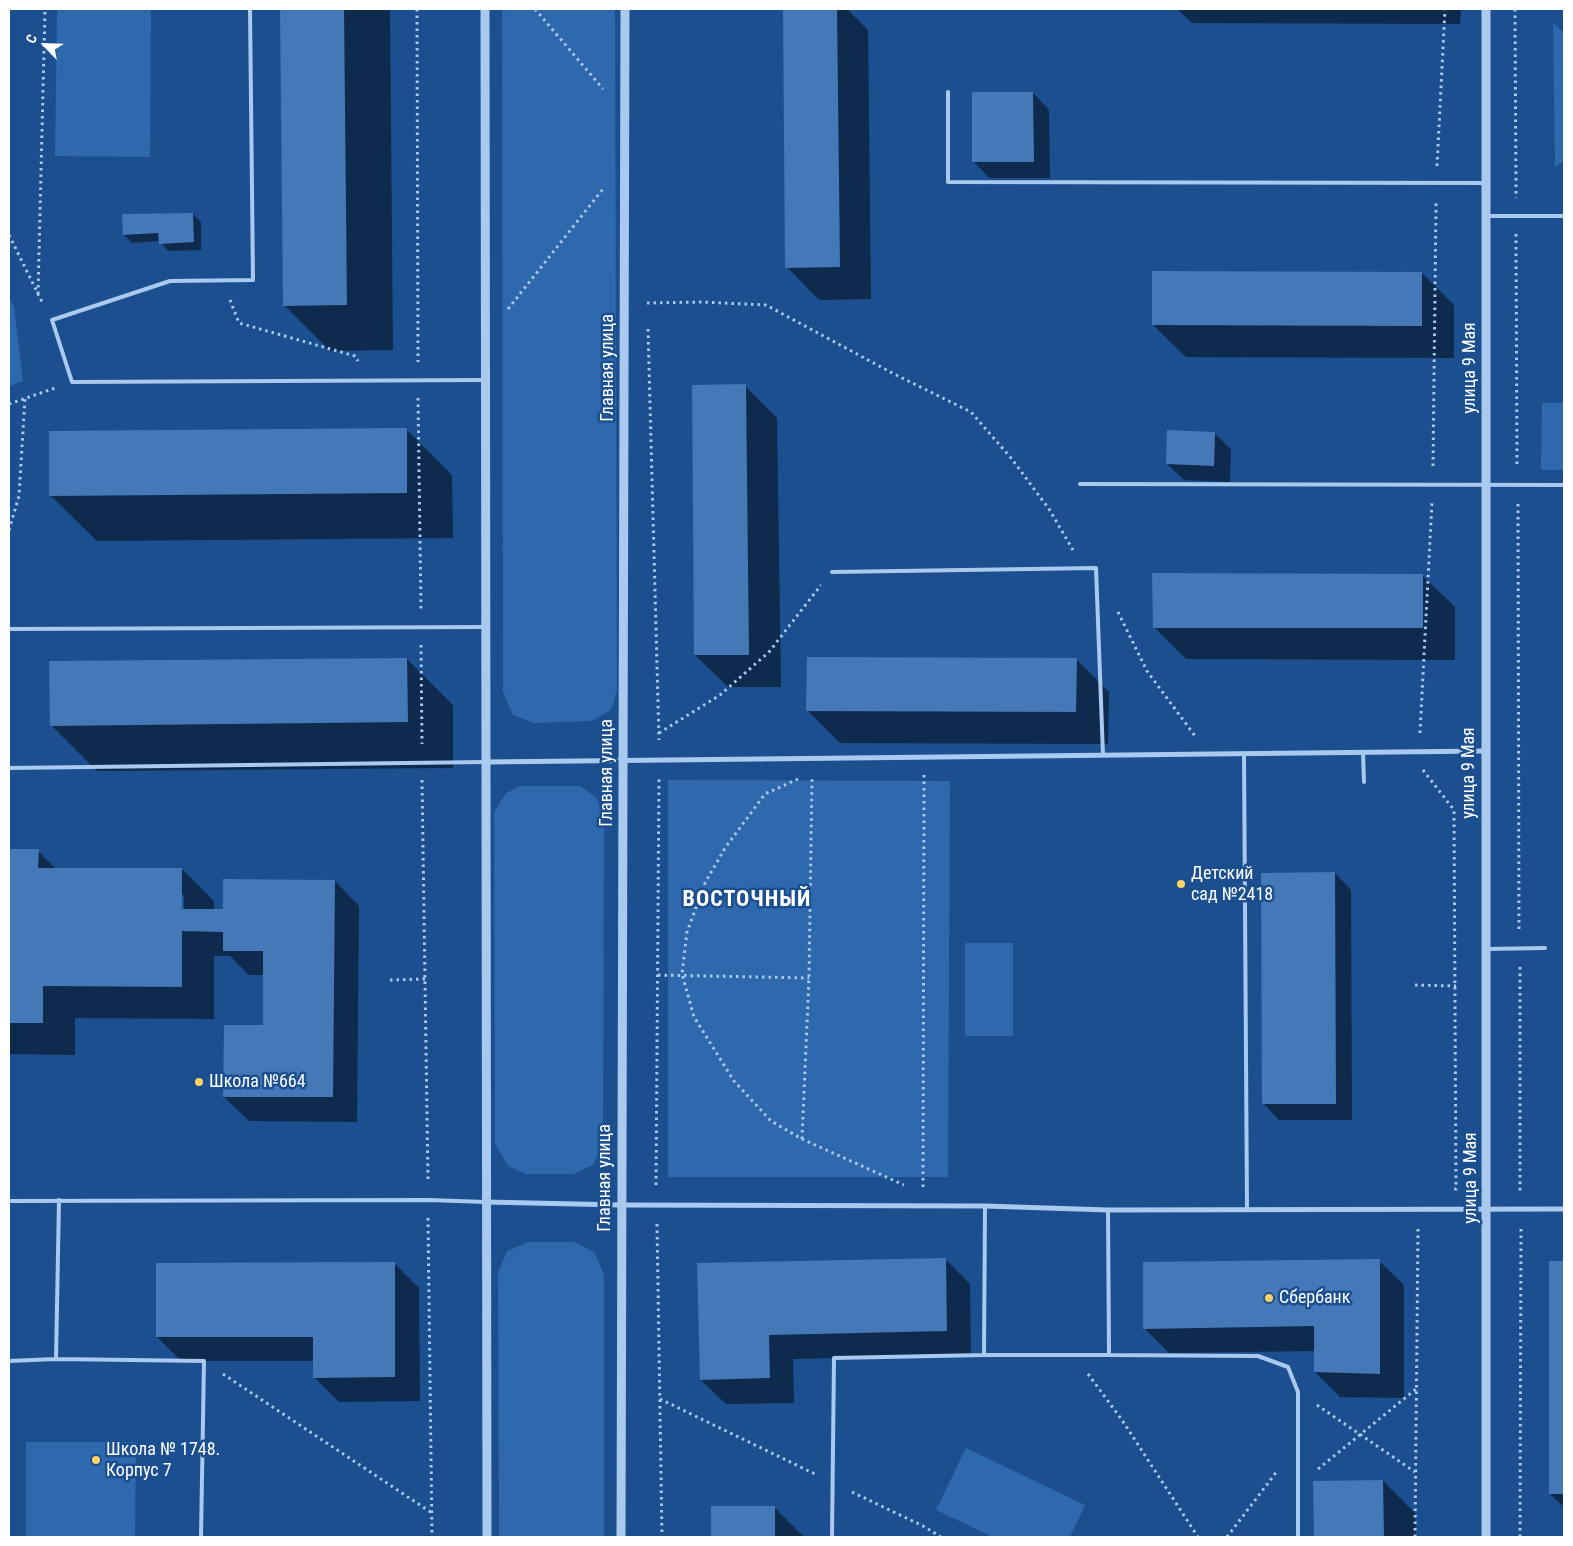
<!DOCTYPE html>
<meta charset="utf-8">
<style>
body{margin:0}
#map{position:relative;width:1573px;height:1546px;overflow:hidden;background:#1b4f8f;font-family:"Roboto Condensed",sans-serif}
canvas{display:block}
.frame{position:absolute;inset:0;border:10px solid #fff;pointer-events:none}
.north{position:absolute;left:20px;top:20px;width:50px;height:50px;-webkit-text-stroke:4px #1b4f8f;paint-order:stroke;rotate:294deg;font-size:14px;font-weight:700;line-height:20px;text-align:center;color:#fff}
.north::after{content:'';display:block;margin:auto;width:18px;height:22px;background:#fff;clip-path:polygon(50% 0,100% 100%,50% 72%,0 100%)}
</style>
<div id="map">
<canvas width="1573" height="1546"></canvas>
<div class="frame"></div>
<div class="north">С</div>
</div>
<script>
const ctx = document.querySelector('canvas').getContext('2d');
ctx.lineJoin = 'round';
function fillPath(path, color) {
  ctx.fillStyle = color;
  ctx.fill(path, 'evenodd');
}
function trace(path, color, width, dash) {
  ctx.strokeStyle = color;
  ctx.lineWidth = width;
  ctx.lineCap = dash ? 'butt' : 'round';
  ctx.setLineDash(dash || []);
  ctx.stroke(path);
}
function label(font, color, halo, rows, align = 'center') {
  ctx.font = font + ' "Roboto Condensed",sans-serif';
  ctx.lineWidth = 5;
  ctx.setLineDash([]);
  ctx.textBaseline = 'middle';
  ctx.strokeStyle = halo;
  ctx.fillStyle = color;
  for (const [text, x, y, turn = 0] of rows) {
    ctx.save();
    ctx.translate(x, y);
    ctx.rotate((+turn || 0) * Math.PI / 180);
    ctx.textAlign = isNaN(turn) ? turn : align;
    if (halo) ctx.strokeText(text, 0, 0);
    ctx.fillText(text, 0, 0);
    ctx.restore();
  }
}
const green = new Path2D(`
 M 57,9 L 151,9 L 150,157 L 55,156 Z
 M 502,9 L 615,9 L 617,691 L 611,710 L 591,721 L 534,723 L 513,715 L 503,692 Z
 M 1553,23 L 1564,33 L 1564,161 L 1555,167 Z
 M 9,298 L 14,307 L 23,381 L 9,386 Z
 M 1542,403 L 1564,403 L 1564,470 L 1541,470 Z
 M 668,780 L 950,781 L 948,1177 L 668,1177 Z
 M 521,786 L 580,786 L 596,797 L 604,815 L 603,1144 L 593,1165 L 574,1174 L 526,1174 L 508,1166 L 495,1144 L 494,812 L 506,793 Z
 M 965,943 L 1013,943 L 1013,1036 L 965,1036 Z
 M 528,1242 L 575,1242 L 595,1253 L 604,1275 L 604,1537 L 499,1537 L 498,1273 L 507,1251 Z
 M 26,1442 L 136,1442 L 135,1537 L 26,1537 Z
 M 966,1448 L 1085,1505 L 1070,1537 L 993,1537 L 936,1510 Z`);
const shadow = new Path2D(`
 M 281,9 L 390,9 L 393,350 L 330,351 L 284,305 Z
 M 784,9 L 847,9 L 868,30 L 871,299 L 819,300 L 787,267 Z
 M 1177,9 L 1461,9 L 1460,24 L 1192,23 Z
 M 1033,93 L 1049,110 L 1050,178 L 989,178 L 973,161 Z
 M 193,214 L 201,222 L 201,250 L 168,251 L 160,241 L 132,243 L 124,235 Z
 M 1422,273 L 1454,305 L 1454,358 L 1186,357 L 1153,325 Z
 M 745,386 L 777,418 L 781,687 L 728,687 L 695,655 Z
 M 406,429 L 452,475 L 453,538 L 97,541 L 50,495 Z
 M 1214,433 L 1231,449 L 1230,482 L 1184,480 L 1167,464 Z
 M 1422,575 L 1455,607 L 1455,660 L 1186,659 L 1154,627 Z
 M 407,659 L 453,705 L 453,768 L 97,771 L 51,725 Z
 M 1076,659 L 1109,692 L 1108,744 L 840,743 L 808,711 Z
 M 9,850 L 38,851 L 56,869 L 182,869 L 214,901 L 214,910 L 224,910 L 335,881 L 359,906 L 357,1122 L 249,1121 L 224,1097 L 264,1026 L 265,975 L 249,975 L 230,956 L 214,956 L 214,1019 L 75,1018 L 75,1055 L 9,1054 ZM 181,895 L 184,895 L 184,910 L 181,910 Z
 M 1335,873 L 1351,890 L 1352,1120 L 1279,1120 L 1263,1103 Z
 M 945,1259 L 970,1284 L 971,1355 L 793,1359 L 794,1403 L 726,1404 L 701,1380 L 698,1265 Z
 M 1379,1261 L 1404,1285 L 1404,1398 L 1340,1397 L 1315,1372 L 1315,1351 L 1169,1353 L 1145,1329 Z
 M 1550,1262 L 1564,1262 L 1564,1507 L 1550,1494 Z
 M 395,1264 L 419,1288 L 420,1401 L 339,1402 L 314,1377 L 314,1361 L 181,1361 L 157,1337 Z
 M 1383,1481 L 1415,1513 L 1416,1537 L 1315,1537 L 1314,1482 Z
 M 712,1507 L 774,1507 L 804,1537 L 712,1537 Z`);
const building = new Path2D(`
 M 280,9 L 344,9 L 347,305 L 283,306 Z
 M 783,9 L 837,9 L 840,267 L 785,268 Z
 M 972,92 L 1033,92 L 1034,162 L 972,162 Z
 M 193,213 L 194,242 L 159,244 L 158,233 L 123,235 L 122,214 Z
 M 1152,271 L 1422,272 L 1422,326 L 1152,325 Z
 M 746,384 L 749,655 L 694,655 L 692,385 Z
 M 407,428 L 407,493 L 49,496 L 49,431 Z
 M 1167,430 L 1215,432 L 1214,466 L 1166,464 Z
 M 1152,573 L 1423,574 L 1423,628 L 1153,628 Z
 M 807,657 L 1077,658 L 1076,712 L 806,711 Z
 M 407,658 L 408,722 L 50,726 L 49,661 Z
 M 9,849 L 39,849 L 38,868 L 182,868 L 182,909 L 223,909 L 223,879 L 335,880 L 333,1097 L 223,1097 L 224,1025 L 263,1025 L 263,951 L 223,951 L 223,932 L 182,931 L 182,987 L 43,986 L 43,1023 L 9,1023 Z
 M 1335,872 L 1336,1104 L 1262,1104 L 1261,873 Z
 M 946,1258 L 947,1331 L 769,1335 L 770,1378 L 700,1380 L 697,1263 Z
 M 1380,1259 L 1380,1374 L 1314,1372 L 1314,1326 L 1143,1329 L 1143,1262 Z
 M 1549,1261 L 1564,1261 L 1564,1494 L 1549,1494 Z
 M 395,1262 L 395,1377 L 313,1378 L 313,1337 L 156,1337 L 156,1263 Z
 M 1383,1480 L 1384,1537 L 1314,1537 L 1313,1481 Z
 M 711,1506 L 775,1506 L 775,1537 L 711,1537 Z`);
const path = new Path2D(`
 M 417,9 L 418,362
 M 535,9 L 603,89
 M 1515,9 L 1516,198
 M 1437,166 L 1445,9
 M 1516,234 L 1517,466
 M 9,235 L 43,304
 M 38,294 L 45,9
 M 230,300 L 239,323 L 355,356 L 358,361
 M 647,303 L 702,302 L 766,305 L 894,374 L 971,412 L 1011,458 L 1049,509 L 1073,550
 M 508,309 L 603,189
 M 648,329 L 659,740
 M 418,398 L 421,609
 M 9,404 L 55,388
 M 1433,466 L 1436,202
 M 1518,504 L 1519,931
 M 9,530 L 19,496 L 25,398
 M 1118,612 L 1147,671 L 1195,736
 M 421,645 L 422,744
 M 659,733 L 720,695 L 769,652 L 821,585
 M 1420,733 L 1432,502
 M 1423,770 L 1454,810 L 1456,1189 L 1454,1189
 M 798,779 L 765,794 L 725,848 L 705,883 L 687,932 L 682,974 L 694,1017 L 734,1081 L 771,1121 L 802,1139 L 904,1185
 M 422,780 L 428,1182
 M 1520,967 L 1520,1191
 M 658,975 L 809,978
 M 390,980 L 425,979
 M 1415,985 L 1456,986
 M 802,1139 L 809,978 L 812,777
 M 656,1185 L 659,779
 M 923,1187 L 924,775
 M 428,1218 L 432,1537
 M 657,1224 L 662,1537
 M 223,1374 L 432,1513
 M 1088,1374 L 1122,1420 L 1198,1537
 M 660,1399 L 815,1474
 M 1317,1405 L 1415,1472
 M 1318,1469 L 1416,1389
 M 852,1492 L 923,1526 L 941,1537
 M 1227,1537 L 1278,1470
 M 1415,1537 L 1418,1228
 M 1520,1537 L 1521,1227`);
const service = new Path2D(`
 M 250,9 L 253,280 L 170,281 L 52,320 L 72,382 L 485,380
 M 948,92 L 948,182 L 1486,183
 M 1486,216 L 1564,216
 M 1080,484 L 1564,485
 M 832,572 L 1096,568 L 1103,755
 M 9,629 L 485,627
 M 1363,752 L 1364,782
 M 1244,754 L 1247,1210
 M 9,768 L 486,762
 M 1486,949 L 1545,948
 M 9,1201 L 428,1200 L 486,1202
 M 985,1206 L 984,1355 L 1109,1355
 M 1108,1210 L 1109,1355 L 1258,1356 L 1288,1367 L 1298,1392 L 1298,1537
 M 56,1359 L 204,1361 L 201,1537
 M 9,1361 L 56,1359 L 59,1200
 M 832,1537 L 834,1358 L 984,1355`);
const minor = new Path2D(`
 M 486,762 L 1485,751
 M 486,1202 L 621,1205 L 985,1206 L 1108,1210 L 1564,1209`);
const tertiary = new Path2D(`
 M 485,9 L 487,1537
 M 1486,9 L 1486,1537
 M 621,1537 L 625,9`);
const markers = [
 [1181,884,5,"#ffd166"],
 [199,1082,5,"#ffd166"],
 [1269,1298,5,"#ffd166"],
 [96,1460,5,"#ffd166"]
];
const streetNames = [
 ["Главная улица",608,368,-90],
 ["улица 9 Мая",1470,368,-90],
 ["Главная улица",607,773,-90],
 ["улица 9 Мая",1469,773,-90],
 ["Главная улица",605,1178,-90],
 ["улица 9 Мая",1471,1178,-90]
];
const poiNames = [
 ["Детский",1191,874],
 ["сад №2418",1191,895],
 ["Школа №664",209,1082],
 ["Сбербанк",1279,1298],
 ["Школа № 1748.",106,1450],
 ["Корпус 7",106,1471]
];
const districtNames = [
 ["ВОСТОЧНЫЙ",747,900]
];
fillPath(green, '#2e69ad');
fillPath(shadow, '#0007');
fillPath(building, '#4478b7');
trace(path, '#a9c9ee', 3, [2.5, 4]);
trace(service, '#a9c9ee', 4);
trace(minor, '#a9c9ee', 5);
trace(tertiary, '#a9c9ee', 9);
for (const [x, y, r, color] of markers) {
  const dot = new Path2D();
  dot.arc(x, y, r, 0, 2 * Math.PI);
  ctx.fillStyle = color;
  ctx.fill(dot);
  trace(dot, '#1b4f8f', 2);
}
label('18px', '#fff', '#1b4f8f', streetNames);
label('18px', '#fff', '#1b4f8f', poiNames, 'left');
ctx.letterSpacing = '1px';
label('bold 22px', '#fff', '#1b4f8f', districtNames);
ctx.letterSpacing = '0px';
</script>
